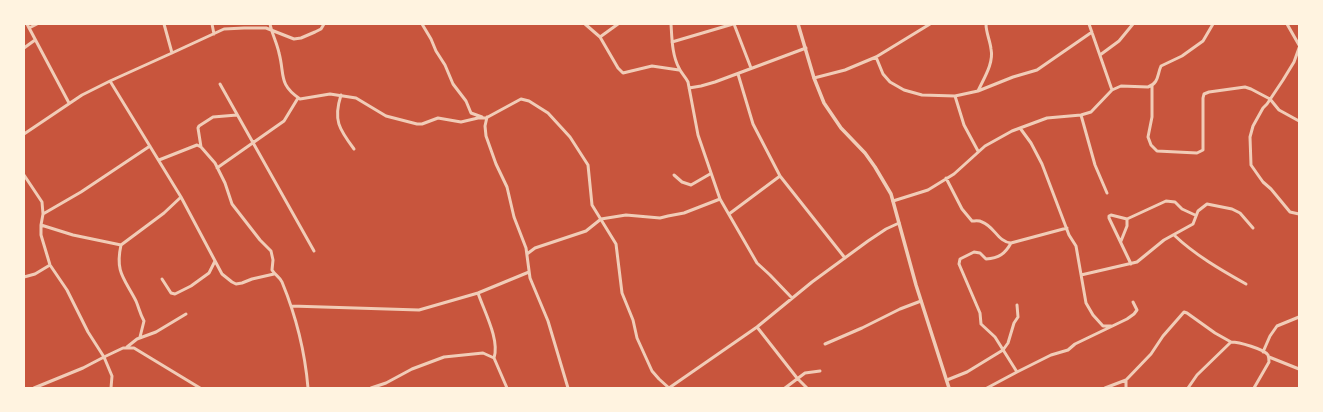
<!DOCTYPE html>
<style>
body{margin:0}
#map{position:relative;width:1323px;height:412px;overflow:hidden;background:#c8553d;font-family:"Noto Sans",sans-serif}
canvas{display:block}
.frame{position:absolute;inset:0;border:25px solid #fff3e0;pointer-events:none}
</style>
<div id="map">
<canvas width="1323" height="412"></canvas>
<div class="frame"></div>
</div>
<script>
const ctx = document.querySelector('canvas').getContext('2d');
ctx.lineJoin = 'round';
function trace(path, color, width, dash) {
  ctx.strokeStyle = color;
  ctx.lineWidth = width;
  ctx.lineCap = dash ? 'butt' : 'round';
  ctx.setLineDash(dash || []);
  ctx.stroke(path);
}
const minor = new Path2D(`
 M 27,24 L 69,103
 M 212,24 L 214,34
 M 270,24 C 272,34 277,43 279,53 C 285,75 278,84 300,99 L 330,94 L 356,98 L 386,116 L 417,124 L 422,124 L 438,118 L 461,122 L 478,118 L 486,118 L 521,99 L 529,101 L 548,113 L 570,137 L 588,165 L 592,205 L 616,244 L 622,293 L 633,320 L 637,338 L 652,371 L 659,379 L 669,388
 M 422,24 L 431,39 L 436,51 L 445,65 L 453,84 L 466,101 L 471,113 L 482,117
 M 585,24 L 600,37 L 618,68 L 623,73 L 652,66 L 679,70
 M 671,24 C 672,39 672,55 679,68 C 681,73 685,76 688,82 L 698,135 L 720,199 L 757,263 L 770,275 L 792,298
 M 734,24 L 751,68
 M 1089,24 L 1112,90
 M 1287,24 L 1299,45
 M 29,28 L 37,24
 M 600,37 L 618,24
 M 672,42 L 733,24
 M 24,48 L 35,40
 M 1299,48 L 1294,62 L 1283,80 L 1267,104 L 1263,108 L 1253,126 L 1250,137 L 1251,165 L 1258,175 L 1263,182 L 1271,189 L 1290,212 L 1299,214
 M 172,53 L 224,29 L 244,28 L 266,28 L 294,39 L 301,38 L 315,32 L 321,29 L 324,24
 M 1100,55 L 1119,41 L 1133,24
 M 876,57 L 883,74 L 890,82 L 904,90 L 922,95 L 955,96 L 978,91 L 1013,77 L 1037,70 L 1092,32
 M 738,74 L 753,124 L 780,176 L 845,258
 M 814,78 L 845,70 L 876,57 L 930,24
 M 110,81 L 172,53 L 164,24
 M 220,84 L 314,251
 M 1152,85 L 1152,117 L 1148,137 L 1151,145 L 1157,151 L 1197,153 L 1203,150 L 1203,98 L 1204,94 L 1209,92 L 1245,87 L 1251,89 L 1270,99 L 1279,110 L 1299,121
 M 689,88 L 701,86 L 715,82 L 806,48
 M 978,91 C 984,78 994,63 991,49 C 990,40 986,33 986,24
 M 341,95 C 333,120 339,129 354,149
 M 955,96 L 964,125 L 978,151
 M 237,115 L 213,117 L 199,126 L 198,128 L 201,147 L 215,163 L 225,183 L 232,204 L 260,240 L 271,251 L 273,260 L 272,270 C 275,275 280,277 282,282 C 296,316 305,352 308,388
 M 1081,115 L 1095,165 L 1107,193
 M 487,117 L 485,126 L 486,136 L 496,164 L 507,187 L 514,217 L 526,248 L 530,278 L 548,321 L 568,388
 M 1020,128 L 1031,143 L 1042,164 L 1069,235 L 1076,246 L 1086,303 L 1093,315 L 1103,326 L 1111,326
 M 24,134 L 82,95 L 110,81 L 181,197 L 222,274 L 232,282 L 236,284 L 242,283 L 252,279 L 274,274
 M 159,160 L 197,145 L 201,147
 M 217,168 L 284,121 L 298,98
 M 24,175 L 42,202 L 43,214 L 41,225 L 41,235 L 50,265 L 67,290 L 88,332 L 104,357 L 123,348 L 134,348 L 200,388
 M 674,175 L 682,182 L 691,185 L 710,174
 M 946,178 L 962,209 L 972,221 C 975,221 979,220 982,222 C 994,226 998,242 1011,243 L 1067,228
 M 893,201 L 928,190 L 954,174 L 985,146 L 1012,131 L 1047,118 L 1081,115 L 1091,112 L 1112,90 L 1121,86 L 1148,87 C 1159,83 1157,75 1161,66 L 1182,56 L 1203,41 L 1213,24
 M 43,214 L 81,192 L 150,146
 M 729,214 L 780,176
 M 41,225 L 73,235 L 121,245
 M 1174,235 C 1195,255 1221,270 1246,284
 M 1121,241 L 1127,226 L 1127,219
 M 1011,243 C 1005,254 999,258 986,259 L 980,253 L 974,252 L 960,259 L 959,264 L 980,313 L 981,324 L 995,337 L 1017,372 L 1051,355 L 1068,350 L 1075,344 L 1127,319 L 1134,314 L 1137,310 L 1133,302
 M 527,254 L 535,248 L 586,231 L 601,219 L 626,215 L 660,218 L 668,216 L 684,213 L 720,199
 M 1131,264 L 1109,218 L 1109,216 L 1111,215 L 1127,219 L 1166,201 L 1175,202 L 1182,209 L 1195,215
 M 1081,275 L 1137,262 L 1164,240 L 1193,224 L 1198,211 L 1207,204 L 1232,209 L 1240,213 L 1253,228
 M 24,277 L 35,274 L 50,265
 M 162,279 L 171,293 L 175,294 L 191,286 L 209,273 L 215,261
 M 478,293 C 484,311 500,340 494,358
 M 291,306 L 419,310 L 478,293 L 529,272
 M 757,327 L 797,378 L 807,388
 M 140,337 L 144,321 C 140,314 139,308 136,301 C 124,278 115,272 121,245 L 164,213 L 181,197
 M 825,344 L 862,328 L 900,309 L 921,301
 M 127,347 L 137,339 L 156,332 L 186,314
 M 1263,352 L 1270,336 L 1277,326 L 1299,317
 M 1269,357 L 1299,369
 M 947,380 L 967,372 L 1003,350 L 1008,343 L 1014,323 L 1018,317 L 1017,305
 M 1126,380 L 1151,354 L 1163,336 L 1184,312 L 1187,313 L 1215,333 L 1231,342
 M 34,388 L 83,368 L 104,357 L 112,376 L 111,388
 M 371,388 L 386,383 L 412,369 L 444,357 L 483,353 L 494,358 L 507,388
 M 669,388 L 757,327 L 812,282 L 868,241 L 886,229 L 899,223
 M 785,388 L 805,373 L 820,371
 M 987,388 L 1017,372
 M 1105,388 L 1126,380 L 1126,388
 M 1188,388 L 1197,375 L 1231,342 C 1239,342 1264,349 1268,355 C 1269,357 1269,359 1269,362 L 1254,388`);
const tertiary = new Path2D(`
 M 798,24 L 814,78 L 824,103 L 841,128 L 865,153 L 875,167 L 891,194 L 916,285 L 949,388`);
trace(minor, '#f1ccb7', 3);
trace(tertiary, '#f1ccb7', 3.5);
</script>
